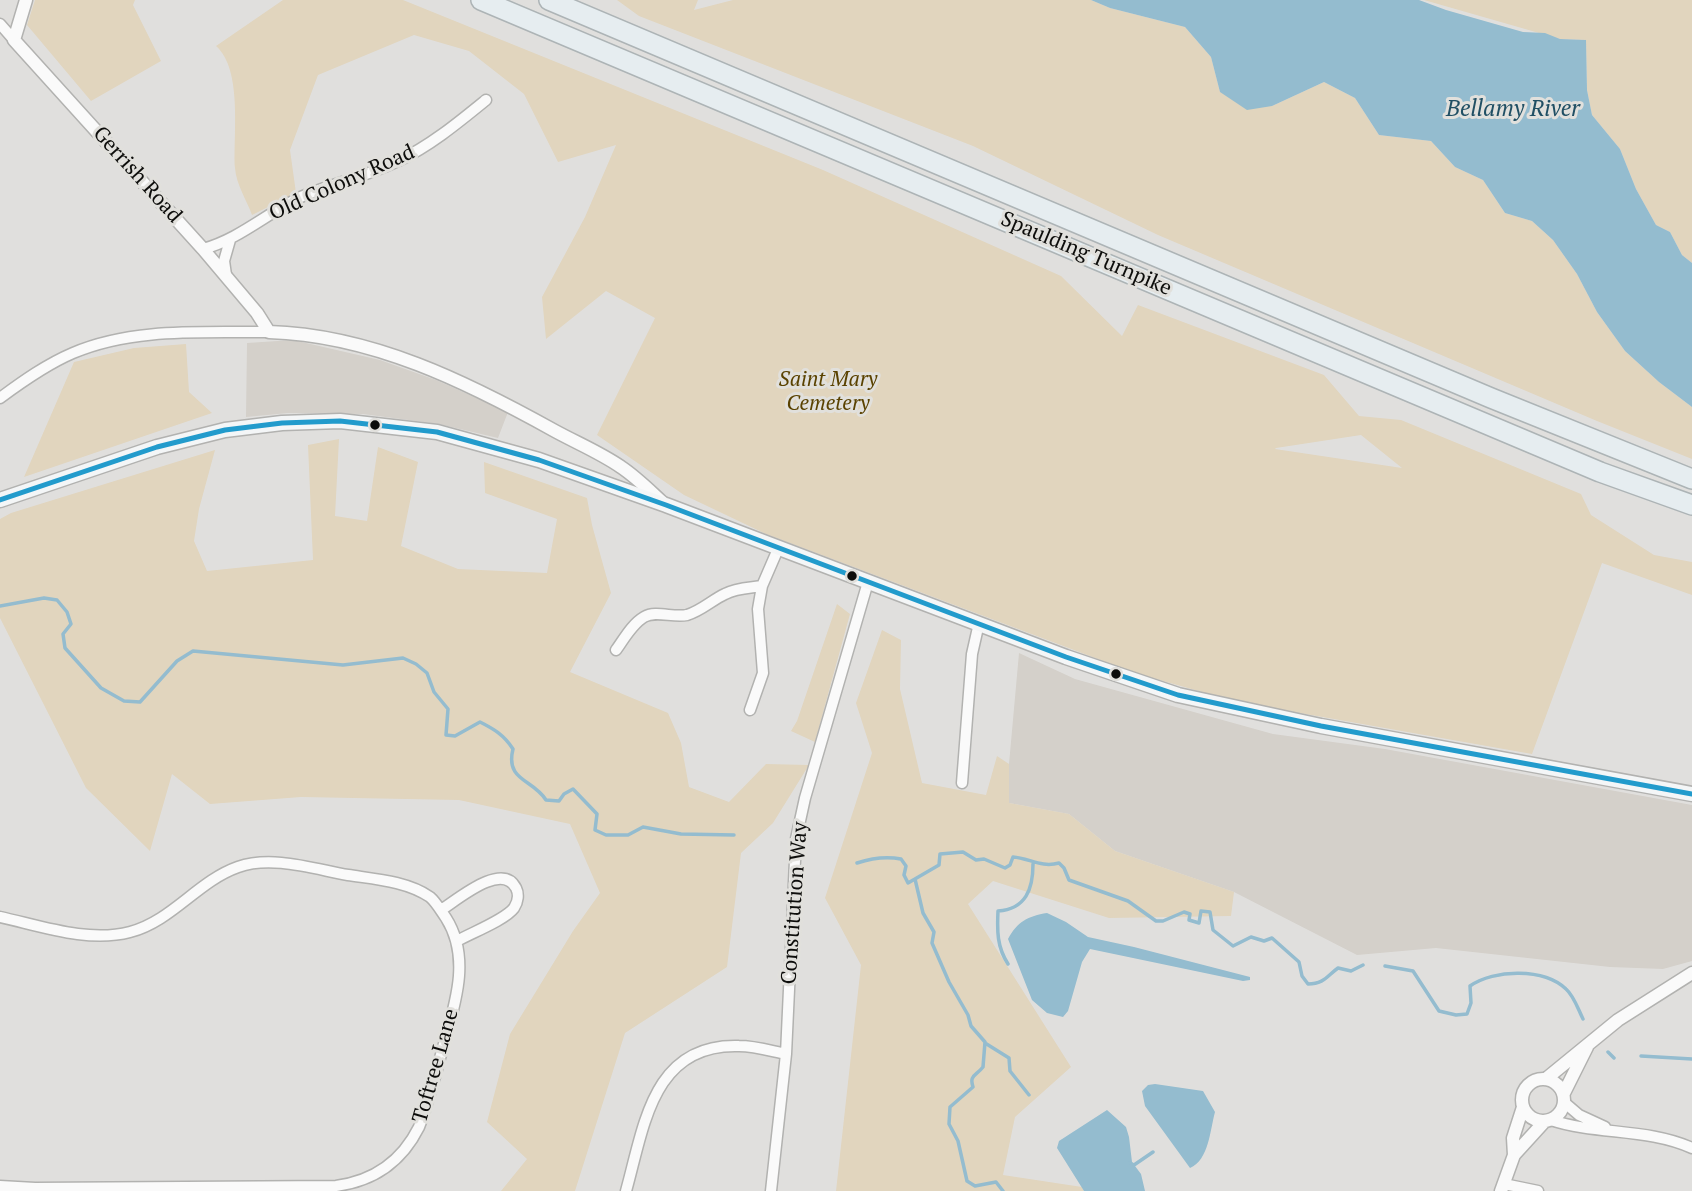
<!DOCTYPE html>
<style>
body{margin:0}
canvas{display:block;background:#e0dfdd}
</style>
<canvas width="1692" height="1191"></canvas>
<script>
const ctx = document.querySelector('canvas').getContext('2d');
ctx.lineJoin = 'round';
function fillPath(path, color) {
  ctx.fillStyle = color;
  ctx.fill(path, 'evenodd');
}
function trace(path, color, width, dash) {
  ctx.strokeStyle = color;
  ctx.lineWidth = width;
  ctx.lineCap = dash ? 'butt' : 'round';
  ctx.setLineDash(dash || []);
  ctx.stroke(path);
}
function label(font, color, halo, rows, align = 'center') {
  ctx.font = font + ' "PT Serif",serif';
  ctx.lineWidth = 6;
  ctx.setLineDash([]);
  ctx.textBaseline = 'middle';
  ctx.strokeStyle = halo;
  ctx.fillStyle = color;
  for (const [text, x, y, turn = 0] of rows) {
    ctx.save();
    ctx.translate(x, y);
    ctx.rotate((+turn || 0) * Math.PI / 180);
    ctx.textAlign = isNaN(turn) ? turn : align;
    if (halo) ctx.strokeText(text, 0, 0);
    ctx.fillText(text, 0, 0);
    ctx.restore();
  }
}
const built = new Path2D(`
 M 293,340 L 380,360 L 436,380 L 508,412 L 498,438 L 439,424 L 363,414 L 288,413 L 246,417 L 247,343 Z
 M 1019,653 L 1075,679 L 1273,734 L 1385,749 L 1692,805 L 1692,961 L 1663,969 L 1610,967 L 1436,948 L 1357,955 L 1234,892 L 1115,851 L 1069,814 L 1009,803 L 1009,764 Z`);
const green = new Path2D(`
 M 35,0 L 135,0 L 133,5 L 161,61 L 91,101 L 27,25 Z
 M 283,0 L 403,0 L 823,170 L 1061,276 L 1122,336 L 1138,305 L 1324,375 L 1359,416 L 1401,420 L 1581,494 L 1591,515 L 1654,555 L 1692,562 L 1692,595 L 1602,563 L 1532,754 L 1266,707 L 1209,694 L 1135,673 L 766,534 L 684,495 L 597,435 L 655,318 L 606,291 L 546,339 L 542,297 L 585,217 L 616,145 L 558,162 L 524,94 L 469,51 L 414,35 L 318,75 L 290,150 L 296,193 L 252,215 C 247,201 236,184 235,168 C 233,135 243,70 216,46 ZM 1361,435 L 1402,468 L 1275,449 L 1276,448 Z
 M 617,0 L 698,0 L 694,10 L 733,0 L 1091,0 L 1110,8 L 1185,27 L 1211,57 L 1220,92 L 1272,106 L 1324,82 L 1355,98 L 1379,135 L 1431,141 L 1455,167 L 1483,180 L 1505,213 L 1532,221 L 1553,240 L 1577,274 L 1597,312 L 1625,351 L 1659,382 L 1692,407 L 1692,459 L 1597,421 L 1158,235 L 973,146 L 639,16 Z
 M 1424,0 L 1692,0 L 1692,263 L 1682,255 L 1670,232 L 1656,225 L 1636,189 L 1620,149 L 1592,115 L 1587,90 L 1586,40 L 1560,39 Z
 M 186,344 L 189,392 L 212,413 L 24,477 L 74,362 L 134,348 Z
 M 339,439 L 335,516 L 367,521 L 378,447 L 418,462 L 401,546 L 458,569 L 547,573 L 557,519 L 485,493 L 484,462 L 587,498 L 592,525 L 611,593 L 570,672 L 668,713 L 681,743 L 689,787 L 729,802 L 766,764 L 809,765 L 773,823 L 741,853 L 727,967 L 625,1033 L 575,1191 L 501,1191 L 527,1159 L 487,1122 L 510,1034 L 573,931 L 600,893 L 570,824 L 459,800 L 301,797 L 210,804 L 172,774 L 150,851 L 86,788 L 0,618 L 0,519 L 11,513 L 215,450 L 199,509 L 194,541 L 207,571 L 313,560 L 308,445 Z
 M 837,604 L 850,614 L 815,742 L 791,731 L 797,721 Z
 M 882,630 L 901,640 L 900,689 L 922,783 L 986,795 L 997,756 L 1009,764 L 1009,803 L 1069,814 L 1115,851 L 1234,892 L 1231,916 L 1109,918 L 993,881 L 968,904 L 1071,1067 L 1015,1117 L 1003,1175 L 1082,1187 L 1084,1191 L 836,1191 L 861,965 L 825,898 L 872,753 L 856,703 Z`);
const water = new Path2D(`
 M 1091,0 L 1419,0 L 1446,10 L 1523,32 L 1545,33 L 1560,39 L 1586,40 L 1587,90 L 1592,115 L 1620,149 L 1636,189 L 1656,225 L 1670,232 L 1682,255 L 1692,263 L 1692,407 L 1659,382 L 1625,351 L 1597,312 L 1577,274 L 1553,240 L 1532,221 L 1505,213 L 1483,180 L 1455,167 L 1431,141 L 1379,135 L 1355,98 L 1324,82 L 1272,106 L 1247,110 L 1220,92 L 1211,57 L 1185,27 L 1110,8 Z
 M 1047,913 L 1066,922 L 1088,937 L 1134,947 L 1250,977 L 1250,980 L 1243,981 L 1090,949 L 1082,962 L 1068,1011 L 1063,1017 L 1047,1013 L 1032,1000 L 1008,939 C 1017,922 1028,916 1047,913 Z
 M 1155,1084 L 1203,1091 L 1215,1112 C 1210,1130 1209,1160 1190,1168 L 1145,1106 L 1142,1091 L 1148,1085 Z
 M 1107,1110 L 1126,1127 L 1129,1137 L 1132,1162 L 1141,1174 L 1145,1191 L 1084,1191 L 1057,1148 L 1059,1141 Z`);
const stream = new Path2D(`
 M 0,606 L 44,598 L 57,600 L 67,612 L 71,624 L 63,634 L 65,648 L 101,688 L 124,701 L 140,702 L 177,661 L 193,651 L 343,665 L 403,658 L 416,664 L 427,673 L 434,692 L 448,709 L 446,735 L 455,736 L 480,722 C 494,729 504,735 513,749 C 505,781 533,779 546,800 L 559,801 L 564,794 L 573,789 L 597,814 L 595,830 L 606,835 L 628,835 L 643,827 L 681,834 L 734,835
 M 857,863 C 872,858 886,856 901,859 L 906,866 L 904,875 L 908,883 L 939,865 L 940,854 L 963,852 L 976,860 L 984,859 L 1005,868 L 1010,865 L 1013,857 C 1029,858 1041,868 1059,863 L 1064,868 L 1069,880 L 1128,901 L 1156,921 L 1163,921 L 1184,912 L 1190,914 L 1189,920 L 1199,923 L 1201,911 L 1210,912 L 1213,930 L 1233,946 L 1251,937 L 1264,941 L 1272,938 L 1299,962 L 1302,976 L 1308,984 C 1324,984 1327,976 1338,968 L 1351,971 L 1363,965
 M 915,879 L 923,913 L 934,932 L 932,943 L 949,982 L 968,1015 L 971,1026 L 985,1042 L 983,1067 C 976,1076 969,1075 973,1087 L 950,1107 L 949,1124 L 958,1141 L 967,1181 L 975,1186 L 996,1182 L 1003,1191
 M 1008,964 C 997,947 997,931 998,911 C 1026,909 1033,889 1033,864
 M 1385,966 L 1413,971 L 1439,1011 L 1456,1015 L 1467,1014 L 1471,1003 L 1470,986 C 1494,969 1544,968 1566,989 C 1574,996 1578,1009 1583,1019
 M 985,1043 L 1009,1058 L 1010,1071 L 1029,1095
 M 1608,1052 L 1614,1058
 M 1641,1056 L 1692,1059
 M 1130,1163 L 1134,1165 L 1153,1152`);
const minor = new Path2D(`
 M 0,24 L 14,40
 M 203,249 C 240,239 268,212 303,196 C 334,183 368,176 398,161 C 430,146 459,122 486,100
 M 226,275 L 224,261 L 230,240
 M 0,398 C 23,381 47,364 73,353 C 134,327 204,333 269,332
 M 616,650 C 624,639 632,624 644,617 C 656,610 673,618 687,615 C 701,611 712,600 725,594 C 736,588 749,588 762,586
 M 750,710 L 763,673 L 758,609 L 762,586 L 778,549
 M 962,783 L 972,654 L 979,623
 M 441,910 C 457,900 502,861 516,888 C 519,894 518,902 514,908 C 505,920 471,933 457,941
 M 0,917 C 41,926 88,943 130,932 C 172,921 198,881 238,867 C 272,855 314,869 348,875 C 374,879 407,881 430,897 C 436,902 441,911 446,918 C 472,959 454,1007 442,1051 C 435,1076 429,1102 419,1127 C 402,1161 374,1181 336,1186 L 35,1188 L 0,1186
 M 1565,1103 L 1579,1115 L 1605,1127
 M 1551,1120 C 1596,1135 1648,1128 1692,1148
 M 1504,1184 L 1538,1191
 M 626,1191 C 644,1127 652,1043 739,1046 C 755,1046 771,1051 786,1054
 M 771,1191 L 786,1054 L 796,839 L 805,798 L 868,582`);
const tertiary = new Path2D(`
 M 26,0 L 14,40 L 203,249 L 257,313 L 269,332 C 372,335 467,382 555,431 C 577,443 601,453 621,467 C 636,477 649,490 662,502
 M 1547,1078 L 1618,1020 L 1692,973
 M1522 1100a21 21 0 1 1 42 0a21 21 0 1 1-42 0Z
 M 1564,1093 L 1587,1047
 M 1514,1155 L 1513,1138 L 1523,1107
 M 1501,1191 L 1514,1155 L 1545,1121`);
const secondary = new Path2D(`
 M 0,500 L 157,447 L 225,430 L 282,423 L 340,421 L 437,432 L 539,460 L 666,505 L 1066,657 L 1178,695 L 1321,726 L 1692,794`);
const motorway = new Path2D(`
 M 481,0 L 1600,472 L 1692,505
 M 549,0 L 1491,398 L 1692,479`);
const bus1 = new Path2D(`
 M 0,500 L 157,447 L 225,430 L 282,423 L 340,421 L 437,432 L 539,460 L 666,505 L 1066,657 L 1178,695 L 1321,726 L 1692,794`);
const markers = [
 [375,425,6,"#0d0d0b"],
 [852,576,6,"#0d0d0b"],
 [1116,674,6,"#0d0d0b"]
];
const streetNames = [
 ["Gerrish Road",137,175,48],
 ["Old Colony Road",342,183,-24],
 ["Spaulding Turnpike",1086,254,23],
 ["Constitution Way",795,903,-86],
 ["Toftree Lane",436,1066,-74]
];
const parkNames = [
 ["Saint Mary",828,380],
 ["Cemetery",828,404]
];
const waterNames = [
 ["Bellamy River",1513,109]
];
fillPath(built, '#d4d0ca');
fillPath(green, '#e1d5be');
fillPath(water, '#94bccf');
trace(stream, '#94bccf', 3.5);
trace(minor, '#b2b2b0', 13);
trace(tertiary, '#b2b2b0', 15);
trace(secondary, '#b2b2b0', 17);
trace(motorway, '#adb4b6', 22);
trace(minor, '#fafafa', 10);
trace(tertiary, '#fafafa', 12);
trace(secondary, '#f4f6f7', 14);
trace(motorway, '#e6edf0', 19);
trace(bus1, '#229bcc', 5);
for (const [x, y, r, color] of markers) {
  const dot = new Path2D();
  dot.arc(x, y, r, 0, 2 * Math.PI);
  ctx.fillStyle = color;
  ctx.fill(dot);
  trace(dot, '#e1e0dc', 2.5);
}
label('21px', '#0d0d0b', '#e1e0dc', streetNames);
label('italic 21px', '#5a4200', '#e1e0dc', parkNames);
label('italic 23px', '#204f64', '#e1e0dc', waterNames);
</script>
